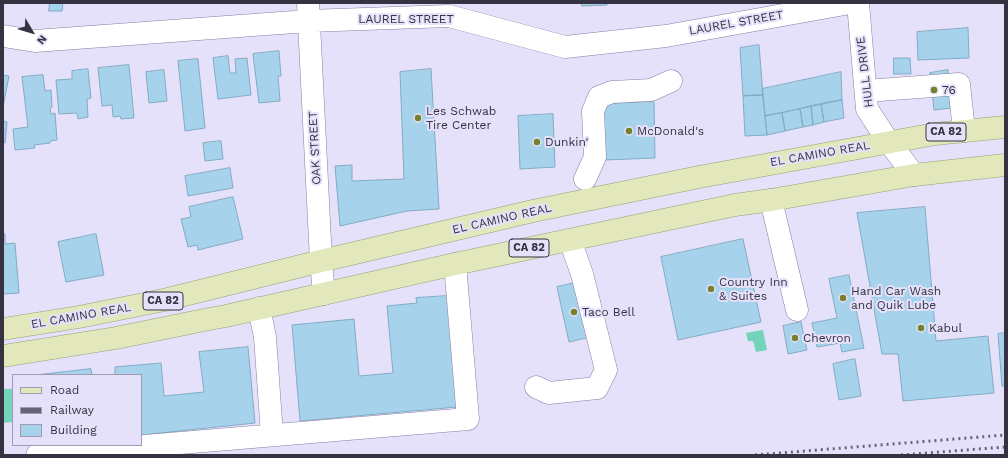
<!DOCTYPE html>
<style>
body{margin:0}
#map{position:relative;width:1008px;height:458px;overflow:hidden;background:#e6e1fa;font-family:"Work Sans",sans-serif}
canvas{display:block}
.frame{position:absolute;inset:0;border:4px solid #363242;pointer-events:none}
.legend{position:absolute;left:12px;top:374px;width:130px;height:72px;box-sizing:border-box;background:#e6e1fa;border:1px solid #a09bb0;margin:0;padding:5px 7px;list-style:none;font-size:12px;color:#363242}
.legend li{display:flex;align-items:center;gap:8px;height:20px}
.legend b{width:20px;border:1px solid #a09bb0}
.north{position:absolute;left:12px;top:12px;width:40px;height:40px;-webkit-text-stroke:3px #e6e1fa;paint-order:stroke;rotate:128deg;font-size:11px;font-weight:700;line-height:16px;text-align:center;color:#363242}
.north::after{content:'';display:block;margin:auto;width:14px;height:18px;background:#363242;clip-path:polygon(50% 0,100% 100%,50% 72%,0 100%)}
</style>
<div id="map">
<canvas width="1008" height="458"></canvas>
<div class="frame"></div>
<ul class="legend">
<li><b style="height:5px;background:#e2e8bb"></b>Road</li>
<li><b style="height:5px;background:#676275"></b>Railway</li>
<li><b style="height:11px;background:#a7d2ec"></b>Building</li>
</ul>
<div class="north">N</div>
</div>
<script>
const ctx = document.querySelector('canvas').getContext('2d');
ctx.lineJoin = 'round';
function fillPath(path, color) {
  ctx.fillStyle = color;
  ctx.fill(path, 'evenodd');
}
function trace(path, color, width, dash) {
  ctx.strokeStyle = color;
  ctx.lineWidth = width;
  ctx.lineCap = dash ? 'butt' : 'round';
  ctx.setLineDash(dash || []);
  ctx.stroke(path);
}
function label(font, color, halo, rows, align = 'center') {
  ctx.font = font + ' "Work Sans",sans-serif';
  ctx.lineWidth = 4;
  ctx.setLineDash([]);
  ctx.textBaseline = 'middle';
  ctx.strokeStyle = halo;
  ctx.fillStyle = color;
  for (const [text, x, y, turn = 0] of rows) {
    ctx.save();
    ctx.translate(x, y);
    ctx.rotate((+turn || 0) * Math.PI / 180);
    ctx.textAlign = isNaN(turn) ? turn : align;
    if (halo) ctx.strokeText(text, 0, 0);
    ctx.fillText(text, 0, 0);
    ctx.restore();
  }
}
const water = new Path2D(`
 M 763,330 L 767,350 L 756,352 L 753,341 L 748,341 L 746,333 Z
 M 3,389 L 13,389 L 13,422 L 3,423 Z`);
const building = new Path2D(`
 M 50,3 L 63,3 L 62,11 L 49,11 Z
 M 582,3 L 607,3 L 607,5 L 582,6 Z
 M 968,28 L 969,58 L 918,60 L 917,32 Z
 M 759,45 L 763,95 L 743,96 L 740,48 Z
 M 279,51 L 281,76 L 278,76 L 280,101 L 259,103 L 253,54 Z
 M 228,56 L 230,73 L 236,73 L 235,59 L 247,58 L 251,95 L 218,99 L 213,58 Z
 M 894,58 L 910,58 L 911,74 L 894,74 Z
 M 198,59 L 205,128 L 185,131 L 178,61 Z
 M 129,65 L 134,118 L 121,119 L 120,116 L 113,117 L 112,105 L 102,106 L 98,68 Z
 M 88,69 L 91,98 L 87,99 L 88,117 L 78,119 L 77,113 L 59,114 L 56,80 L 72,79 L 72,71 Z
 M 431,69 L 439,209 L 407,211 L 340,226 L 335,166 L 352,165 L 352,181 L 404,179 L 400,72 Z
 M 164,70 L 167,101 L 149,103 L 146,72 Z
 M 948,70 L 952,108 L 934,110 L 930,73 Z
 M 841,72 L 842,100 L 765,116 L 762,89 Z
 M 3,75 L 9,76 L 3,107 Z
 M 43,75 L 45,91 L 51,90 L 52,107 L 50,108 L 51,114 L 55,113 L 57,140 L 50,141 L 50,143 L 34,145 L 35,148 L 15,150 L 13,129 L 28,127 L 22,77 Z
 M 763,95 L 767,135 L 745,136 L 743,96 Z
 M 842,100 L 844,118 L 824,122 L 821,104 Z
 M 654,102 L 655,158 L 605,160 L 604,104 Z
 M 821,104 L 824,122 L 813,125 L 811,106 Z
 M 811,106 L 813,125 L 803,127 L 800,109 Z
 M 800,109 L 803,127 L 785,131 L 782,113 Z
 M 782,113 L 785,131 L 767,135 L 765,116 Z
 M 553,114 L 555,167 L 520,169 L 518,116 Z
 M 3,121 L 7,122 L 5,143 L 3,142 Z
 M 221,141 L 223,159 L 205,161 L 203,143 Z
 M 230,168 L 233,188 L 188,196 L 185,176 Z
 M 233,197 L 243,239 L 198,250 L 197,245 L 188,247 L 181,219 L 191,217 L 189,207 Z
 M 925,207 L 936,341 L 988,336 L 994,393 L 903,401 L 898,354 L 882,354 L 857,213 Z
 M 5,234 L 5,244 L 15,243 L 19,293 L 3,294 L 3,235 Z
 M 96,234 L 104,275 L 66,282 L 58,242 Z
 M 743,239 L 761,322 L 678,340 L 661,257 Z
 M 849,275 L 864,348 L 842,352 L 840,343 L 817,347 L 812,323 L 837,318 L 829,279 Z
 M 579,282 L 591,337 L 569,342 L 557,287 Z
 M 447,296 L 457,407 L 300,421 L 292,325 L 354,319 L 359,376 L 393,373 L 387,306 L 417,303 L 416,298 Z
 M 801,322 L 807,350 L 788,354 L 783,326 Z
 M 1005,333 L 1005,386 L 1002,386 L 998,334 Z
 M 248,347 L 255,423 L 141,435 L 141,375 L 115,375 L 115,367 L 161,363 L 164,396 L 204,392 L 199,352 Z
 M 855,359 L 861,396 L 839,400 L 833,364 Z
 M 91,369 L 92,375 L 36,375 Z`);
const minor = new Path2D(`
 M 308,3 L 321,261 L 324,294
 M 858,3 L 867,109 L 888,141 L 914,175
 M 3,36 L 35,41 L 308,21 L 449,16 L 565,47 L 666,36 L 850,3
 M 866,91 L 959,84 L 964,131
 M 585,179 L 595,157 L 593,111 L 599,97 L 612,92 L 651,90 L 671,81
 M 771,200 L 797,310
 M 259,308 L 265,337 L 272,435
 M 536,387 L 549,393 L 597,388 L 606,370 L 582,274 L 570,240
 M 37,455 L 468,419 L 455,264`);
const major = new Path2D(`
 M 3,329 L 79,317 L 164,300 L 321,261 L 533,211 L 699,177 L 935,134 L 1005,127
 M 3,356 L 116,338 L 209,319 L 226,316 L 455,264 L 735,205 L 771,200 L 914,175 L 1005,165`);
const rail = new Path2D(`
 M 755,455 L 1005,435
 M 901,455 L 1005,447`);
const markers = [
 [934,90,4,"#77802c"],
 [418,118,4,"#77802c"],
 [629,131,4,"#77802c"],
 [537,142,4,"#77802c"],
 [711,289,4,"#77802c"],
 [843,298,4,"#77802c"],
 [574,312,4,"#77802c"],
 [921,328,4,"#77802c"],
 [795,338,4,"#77802c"]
];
const shields = [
 [946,132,40],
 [529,248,40],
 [163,301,40]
];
const shieldNames = [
 ["CA 82",946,132],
 ["CA 82",529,248],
 ["CA 82",163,301]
];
const streetNames = [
 ["LAUREL STREET",406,19],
 ["LAUREL STREET",736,23,-10],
 ["HULL DRIVE",865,72,-97],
 ["OAK STREET",315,148,-93],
 ["EL CAMINO REAL",820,154,-10],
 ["EL CAMINO REAL",502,219,-13],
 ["EL CAMINO REAL",81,316,-10]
];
const poiNames = [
 ["76",942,90],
 ["Les Schwab",426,111],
 ["Tire Center",426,125],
 ["McDonald's",637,131],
 ["Dunkin'",545,142],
 ["Country Inn",719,282],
 ["& Suites",719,296],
 ["Hand Car Wash",851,291],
 ["and Quik Lube",851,305],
 ["Taco Bell",582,312],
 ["Kabul",929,328],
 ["Chevron",803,338]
];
fillPath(water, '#73d3bb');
fillPath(building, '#a7d2ec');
trace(building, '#82abc4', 1);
trace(minor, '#867ea4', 23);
trace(major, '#999e73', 23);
trace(minor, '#fff', 22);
trace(major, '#e2e8bb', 22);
trace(rail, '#676275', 3, [2, 4]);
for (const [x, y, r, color] of markers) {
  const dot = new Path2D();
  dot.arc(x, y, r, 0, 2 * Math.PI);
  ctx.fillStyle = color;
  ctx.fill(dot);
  trace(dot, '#e6e1fa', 1.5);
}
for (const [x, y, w] of shields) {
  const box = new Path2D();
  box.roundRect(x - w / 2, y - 9, w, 18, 3);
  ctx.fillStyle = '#e6e1fa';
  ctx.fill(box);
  trace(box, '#363242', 1);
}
label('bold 11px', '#363242', null, shieldNames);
label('12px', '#363242', '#e6e1fa', streetNames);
label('12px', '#363242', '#e6e1fa', poiNames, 'left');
</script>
